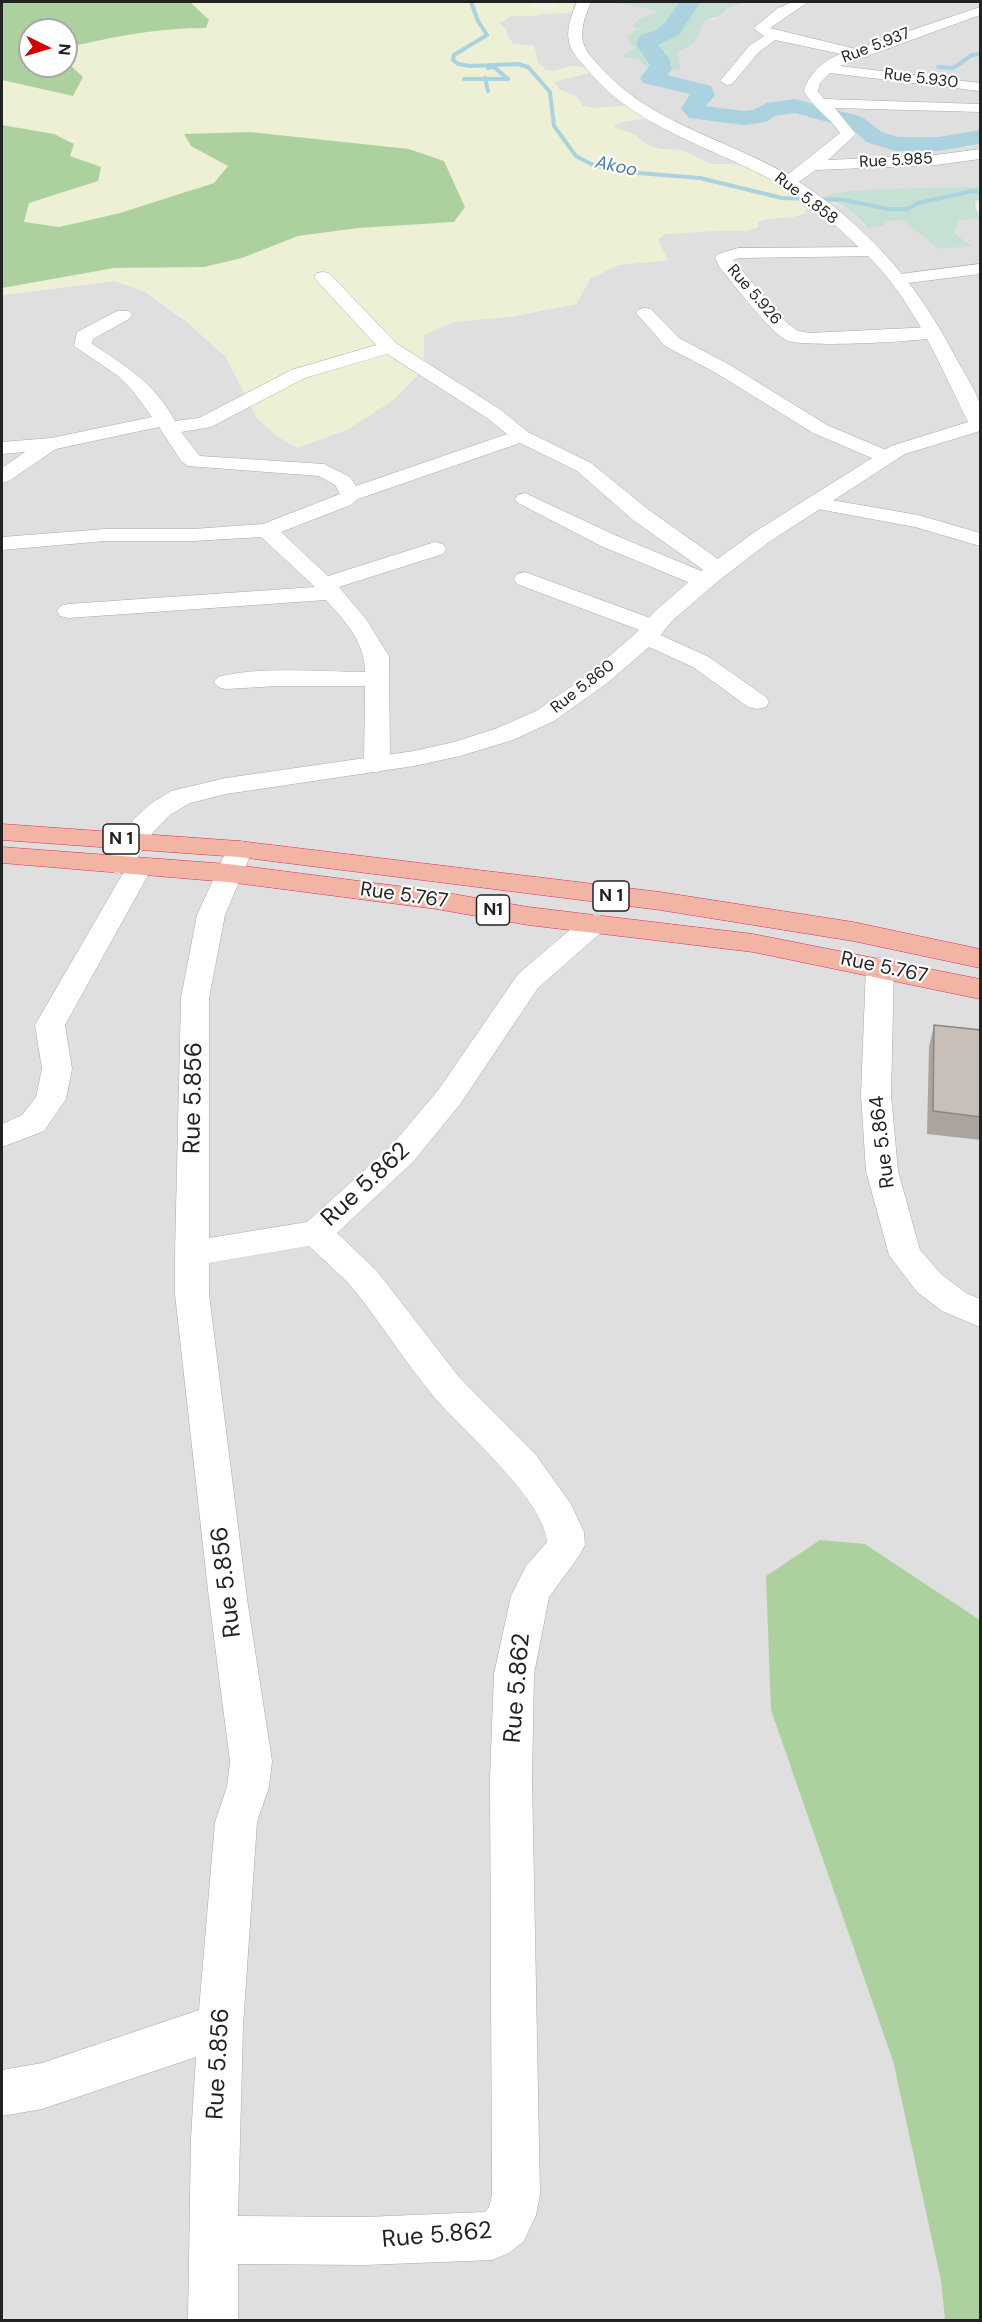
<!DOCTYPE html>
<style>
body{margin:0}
#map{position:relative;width:982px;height:2322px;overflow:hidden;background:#f2efe9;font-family:"DM Sans",sans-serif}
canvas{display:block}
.frame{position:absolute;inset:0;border:3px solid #222;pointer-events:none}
.north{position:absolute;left:18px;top:18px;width:60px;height:60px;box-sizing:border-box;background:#fff;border:2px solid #a7a7a7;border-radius:50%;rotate:95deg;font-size:16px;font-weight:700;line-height:24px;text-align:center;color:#222}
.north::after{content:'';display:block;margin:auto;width:21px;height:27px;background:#d40000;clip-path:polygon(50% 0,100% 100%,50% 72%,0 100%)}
</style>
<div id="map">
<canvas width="982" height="2322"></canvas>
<div class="frame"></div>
<div class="north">N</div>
</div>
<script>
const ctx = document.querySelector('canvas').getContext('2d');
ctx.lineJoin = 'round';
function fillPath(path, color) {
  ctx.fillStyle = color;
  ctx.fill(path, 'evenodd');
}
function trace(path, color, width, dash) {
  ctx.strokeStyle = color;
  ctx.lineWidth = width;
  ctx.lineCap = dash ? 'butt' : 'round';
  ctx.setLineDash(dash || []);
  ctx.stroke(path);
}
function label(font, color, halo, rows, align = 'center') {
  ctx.font = font + ' "DM Sans",sans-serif';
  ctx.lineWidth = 4.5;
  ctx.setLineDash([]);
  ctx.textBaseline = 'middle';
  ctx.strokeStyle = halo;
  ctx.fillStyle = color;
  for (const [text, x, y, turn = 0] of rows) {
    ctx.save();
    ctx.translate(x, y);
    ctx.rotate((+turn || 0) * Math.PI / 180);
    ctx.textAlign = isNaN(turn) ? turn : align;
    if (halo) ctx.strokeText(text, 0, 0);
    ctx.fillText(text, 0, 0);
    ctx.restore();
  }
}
const residential = new Path2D(`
 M 574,2 L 610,2 L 661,11 L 636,20 L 632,26 L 637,29 L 628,35 L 635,48 L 622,57 L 640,60 L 677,53 L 685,49 L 699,35 L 700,26 L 704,21 L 716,18 L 728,8 L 747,2 L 980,2 L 980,138 L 962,143 L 962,146 L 967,147 L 980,144 L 980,187 L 856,191 L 827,200 L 849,209 L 865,226 L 889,220 L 902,220 L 938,249 L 972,245 L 954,233 L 959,221 L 980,218 L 980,1620 L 865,1544 L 893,2061 L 941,2281 L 945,2320 L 2,2320 L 2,295 L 115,281 L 145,292 L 186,321 L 226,357 L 257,418 L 424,368 L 424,335 L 453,322 L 515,316 L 576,304 L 590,278 L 619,265 L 668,260 L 657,240 L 665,234 L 725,230 L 806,209 L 780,185 L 743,166 L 734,164 L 711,164 L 681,150 L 659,149 L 644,143 L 635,135 L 615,128 L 615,125 L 625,121 L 630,107 L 592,108 L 583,106 L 576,96 L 560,90 L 553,83 L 587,68 L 572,66 L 554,71 L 546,70 L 538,63 L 534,46 L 513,44 L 506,34 L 507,30 L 499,23 L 511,16 L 535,16 Z`);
const farmland = new Path2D(`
 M 190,2 L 534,2 L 533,8 L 547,10 L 551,10 L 557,2 L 574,2 L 572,12 L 568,13 L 511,16 L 499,23 L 507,30 L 506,34 L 513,44 L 534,46 L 538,63 L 546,70 L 554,71 L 572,66 L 587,68 L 592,72 L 554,82 L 560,90 L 576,96 L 583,106 L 592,108 L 626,106 L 649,118 L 622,122 L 615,125 L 615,128 L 635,135 L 644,143 L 659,149 L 681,150 L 711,164 L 734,164 L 743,166 L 780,185 L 795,197 L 806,209 L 806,213 L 793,217 L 758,220 L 759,227 L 747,231 L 716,231 L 665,234 L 658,240 L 668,260 L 619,265 L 591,278 L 576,304 L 515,316 L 453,322 L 424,335 L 424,368 L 395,399 L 349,429 L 298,448 L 276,436 L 257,418 L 226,357 L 186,321 L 145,292 L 115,281 L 2,295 L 2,288 L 114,268 L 150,269 L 242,258 L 298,236 L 358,228 L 454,222 L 465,207 L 444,161 L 409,149 L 353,145 L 191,146 L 228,166 L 214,183 L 120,213 L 59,227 L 24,222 L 29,203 L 98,181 L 70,156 L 54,134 L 2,125 L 2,80 L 73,96 L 69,64 L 78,45 L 123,34 L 172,28 L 206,27 L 209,20 Z`);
const forest = new Path2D(`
 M 2,2 L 190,2 L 209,20 L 206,28 C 162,28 121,35 78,45 L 69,64 L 83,77 L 73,96 L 2,80 ZM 30,30 L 66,30 L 66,66 L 30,66 Z
 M 2,125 L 54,134 L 74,144 L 70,156 L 101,167 L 98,181 L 29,203 L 24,222 L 59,227 L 120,213 L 214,183 L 228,166 L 191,146 L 184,134 L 250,132 L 409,149 L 444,161 L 465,207 L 454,222 L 358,228 L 298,236 L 242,258 L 204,267 L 114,268 L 2,288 Z
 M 820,1540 L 865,1544 L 980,1620 L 980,2320 L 945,2320 L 941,2281 L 893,2061 L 771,1710 L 766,1576 Z`);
const wetland = new Path2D(`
 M 610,2 L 747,2 L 728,8 L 719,16 L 704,21 L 697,39 L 688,47 L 677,53 L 681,69 L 654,75 L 640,60 L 621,57 L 635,48 L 626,37 L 637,29 L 632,26 L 637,20 L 659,11 Z
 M 980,187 L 980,200 L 975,201 L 976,208 L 980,218 L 959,221 L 954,233 L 973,246 L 938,249 L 902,220 L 887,221 L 882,226 L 868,228 L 849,209 L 825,197 C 838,187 955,188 980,187 Z`);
const stream = new Path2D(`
 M 471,2 L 478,21 L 487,35 L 454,55 L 453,60 L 458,64 L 470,66 L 518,64 L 528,67 L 550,92 L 554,126 L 576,156 L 591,164 L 614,171 L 700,178 L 782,198 L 844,200 L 888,209 L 907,209 L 918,203 L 972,191 L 980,192
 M 938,67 L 953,68 L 972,55 L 980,54
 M 488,68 L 494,67 L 508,79
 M 485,78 L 488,91
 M 464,79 L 507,79`);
const river = new Path2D(`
 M 680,2 L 700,2 L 679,35 L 658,45 L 669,58 L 672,69 L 667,75 L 711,86 L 715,95 L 706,106 L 743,111 L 753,110 L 767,103 L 795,99 L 862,117 L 882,132 L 898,137 L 938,137 L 980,130 L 980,144 L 938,151 L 896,151 L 866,142 L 857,133 L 846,127 L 795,113 L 774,116 L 768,121 L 760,123 L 743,125 L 689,118 L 681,109 L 690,94 L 643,83 L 640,78 L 650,65 L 636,44 L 641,35 C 667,29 665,20 680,2 Z`);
const minor = new Path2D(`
 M 792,2 L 808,2 L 770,28 L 856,49 L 980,7 L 980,15 L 840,66 L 980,83 L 980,91 L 830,73 L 820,83 L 818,91 L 824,99 L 980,104 L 980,112 L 835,108 L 856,134 L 828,160 L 936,155 L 980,149 L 980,159 L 936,165 L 816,170 L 794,185 L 782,185 L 780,182 L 782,179 L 840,133 C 830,117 812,108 804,91 C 808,74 825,59 841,54 L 775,40 L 759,52 L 732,84 L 727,85 L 720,81 L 749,46 L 764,36 L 754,29 L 756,26 L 778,8 Z
 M 873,247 L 879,248 L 882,252 L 879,256 L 740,258 L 733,260 L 786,322 L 798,331 L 810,333 L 932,327 L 938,329 L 941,333 L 938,337 C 919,342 801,348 786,340 C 770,332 733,283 720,268 L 715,258 L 718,254 L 738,248 Z
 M 980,264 L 980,274 L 900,284 L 894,283 L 891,279 L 894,275 L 900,274 Z
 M 323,272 L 329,273 L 396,343 L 501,410 L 528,432 L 591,463 L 649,510 L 725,564 L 728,569 L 725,574 L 717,576 L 709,574 L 633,520 L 577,471 L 520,443 L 358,499 L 351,505 L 281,532 L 328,576 L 435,542 L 443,544 L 446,549 L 443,554 L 339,587 L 366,619 L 389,656 L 390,764 L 386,769 L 377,772 L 368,769 L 364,764 L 365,686 L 278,686 L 226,689 L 218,687 L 214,682 L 218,677 C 260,666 321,672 365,672 C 365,642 345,621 326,600 L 68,618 L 60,616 L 57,611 L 60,606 L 68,604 L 315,587 L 261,537 L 193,541 L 105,541 L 2,550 L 2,537 L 105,529 L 193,529 L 263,524 L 340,494 L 335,485 L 319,476 L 188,466 L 181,461 L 159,427 L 56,449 L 9,481 L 2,483 L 2,468 L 25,452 L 2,454 L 2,442 L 51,438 L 152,417 L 132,390 L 118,376 L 74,346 L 77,332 L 117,311 L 129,311 L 132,315 L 129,319 L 93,339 L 92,344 C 126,366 155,383 175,421 L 199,418 L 291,370 L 376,345 L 317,281 L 314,277 L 317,273 ZM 387,354 L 487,418 L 507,434 L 356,486 L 350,477 L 324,464 L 200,456 L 181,432 L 211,427 L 305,378 Z
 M 645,308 L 651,309 L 679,338 L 730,365 L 827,425 L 893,453 L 896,457 L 893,461 L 879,461 L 813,433 L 716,373 L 665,346 L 636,313 L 639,309 Z
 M 525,493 L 617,536 L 711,575 L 714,580 L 711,585 L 703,587 L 695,585 L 601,546 L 518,503 L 515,499 L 518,495 Z
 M 814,497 L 918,515 L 980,533 L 980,546 L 915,527 L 807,507 L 803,503 L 807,499 Z
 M 525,572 L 661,622 L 665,627 L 661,632 L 656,633 L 709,657 L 766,697 L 769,702 L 766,707 L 757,709 L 748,707 L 693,667 L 638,642 L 634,637 L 638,632 L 642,631 L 517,584 L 514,579 L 517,574 Z
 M 240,841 L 249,843 L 253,849 L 225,915 L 209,998 L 209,1238 L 307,1222 L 391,1146 L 439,1089 L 518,974 L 585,917 L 595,914 L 605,917 L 609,923 L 605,929 L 538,988 L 461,1103 L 413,1162 L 337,1233 L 377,1271 L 459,1377 L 536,1455 L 571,1504 L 584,1532 L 585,1545 L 579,1556 L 549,1597 L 534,1674 L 532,1778 L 540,2195 L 536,2215 L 524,2241 L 509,2253 L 492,2260 L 365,2265 L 238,2264 L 238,2320 L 188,2320 L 191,2138 L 196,2057 L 42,2109 L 2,2116 L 2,2070 L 42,2063 L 199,2010 L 215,1822 L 227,1787 L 230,1761 L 209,1599 L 175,1294 L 175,1253 L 181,998 L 197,915 L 227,849 L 231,843 ZM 309,1246 C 324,1261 342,1275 355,1291 C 382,1325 406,1363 434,1397 C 463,1431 544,1499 547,1542 L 526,1566 L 511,1596 L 494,1674 L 490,1778 L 492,2195 L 489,2207 L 485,2212 L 365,2217 L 238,2216 L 243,2026 L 257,1822 L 269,1787 L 272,1761 L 247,1599 L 209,1294 L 209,1263 Z
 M 139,860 L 148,862 L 152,868 L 65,1025 L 72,1069 L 66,1099 L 44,1131 L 2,1147 L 2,1124 L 22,1115 L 36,1097 L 42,1069 L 35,1025 L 126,868 L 130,862 Z
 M 880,958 L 890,960 L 894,967 L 891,1095 L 898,1171 L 920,1250 L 941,1274 L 966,1293 L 980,1299 L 980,1327 L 942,1311 L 917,1292 L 889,1255 L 866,1171 L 861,1095 L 866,967 L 870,960 Z`);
const tertiary = new Path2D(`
 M 577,2 L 591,2 C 586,14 580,28 583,42 C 586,53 596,62 604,71 C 657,127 733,140 796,180 C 866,224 920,286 957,360 C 965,374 975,389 980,404 C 982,412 980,423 980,431 L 905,454 L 769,542 L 717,582 L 672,621 L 655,642 L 606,684 L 554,721 L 513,740 L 460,756 L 414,766 L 226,794 L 190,803 L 170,815 L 154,831 L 129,871 L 119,874 L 109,871 L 105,865 L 134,819 L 150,804 L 171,791 L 226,778 L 414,751 L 454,742 L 495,729 L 536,711 L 589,674 L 637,632 L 655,611 L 700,572 L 753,533 L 891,446 L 968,422 C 939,364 915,302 867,255 C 841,230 811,202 779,184 C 713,146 636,130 586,68 C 579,60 571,52 569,42 C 566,28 572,14 577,2 Z`);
const trunk = new Path2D(`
 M 2,824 L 239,841 L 660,892 L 853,922 L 980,949 L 980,968 L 853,941 L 660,910 L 239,857 L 2,840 Z
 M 2,847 L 228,864 L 436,891 L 528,907 L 753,934 L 980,979 L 980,999 L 753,952 L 528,925 L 436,909 L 228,882 L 2,863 Z`);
const wall = new Path2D(`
 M 934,1025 L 981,1030 L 981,1140 L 927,1134 L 929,1047 Z`);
const building = new Path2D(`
 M 934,1025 L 981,1030 L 981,1117 L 933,1111 Z`);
const farStreetnames = [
 ["Rue 5.937",876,46,-21],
 ["Rue 5.930",921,79,7],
 ["Rue 5.985",896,161,-3],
 ["Rue 5.858",806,199,37],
 ["Rue 5.926",754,295,49],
 ["Rue 5.860",583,687,-38]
];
const farWaternames = [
 ["Akoo",616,167,12]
];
const shields = [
 [121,839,36],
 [611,896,36],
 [493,910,33]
];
const shieldNames = [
 ["N 1",121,839],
 ["N 1",611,896],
 ["N1",493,910]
];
const streetNames = [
 ["Rue 5.767",404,896,8],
 ["Rue 5.767",884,968,12],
 ["Rue 5.864",883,1142,-97]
];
const nearStreetnames = [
 ["Rue 5.856",194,1098,-89],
 ["Rue 5.862",366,1185,-43],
 ["Rue 5.856",227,1582,-97],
 ["Rue 5.862",518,1688,-85],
 ["Rue 5.856",219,2064,-87],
 ["Rue 5.862",437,2236,-5]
];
fillPath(residential, '#e0dfdf');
fillPath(farmland, '#eef0d5');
fillPath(forest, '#add19e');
fillPath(wetland, '#c6e0d4');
trace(stream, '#aad3df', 4);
fillPath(river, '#aad3df');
trace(minor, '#a9a9a9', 1);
trace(tertiary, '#a9a9a9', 1);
trace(trunk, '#dc2a67', 1);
fillPath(minor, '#fff');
fillPath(tertiary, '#fff');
fillPath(trunk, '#f2b4a3');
fillPath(wall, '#aba49e');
fillPath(building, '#c7bfb8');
trace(building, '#8b8681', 1.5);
label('16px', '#222', '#fff', farStreetnames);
label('italic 18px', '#4a7aab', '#fff', farWaternames);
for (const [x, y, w] of shields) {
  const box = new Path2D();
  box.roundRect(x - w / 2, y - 15, w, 30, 4.5);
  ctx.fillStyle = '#fff';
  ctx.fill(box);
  trace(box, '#222', 1.5);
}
label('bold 18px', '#222', null, shieldNames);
label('20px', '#222', '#fff', streetNames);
label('24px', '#222', '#fff', nearStreetnames);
</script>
